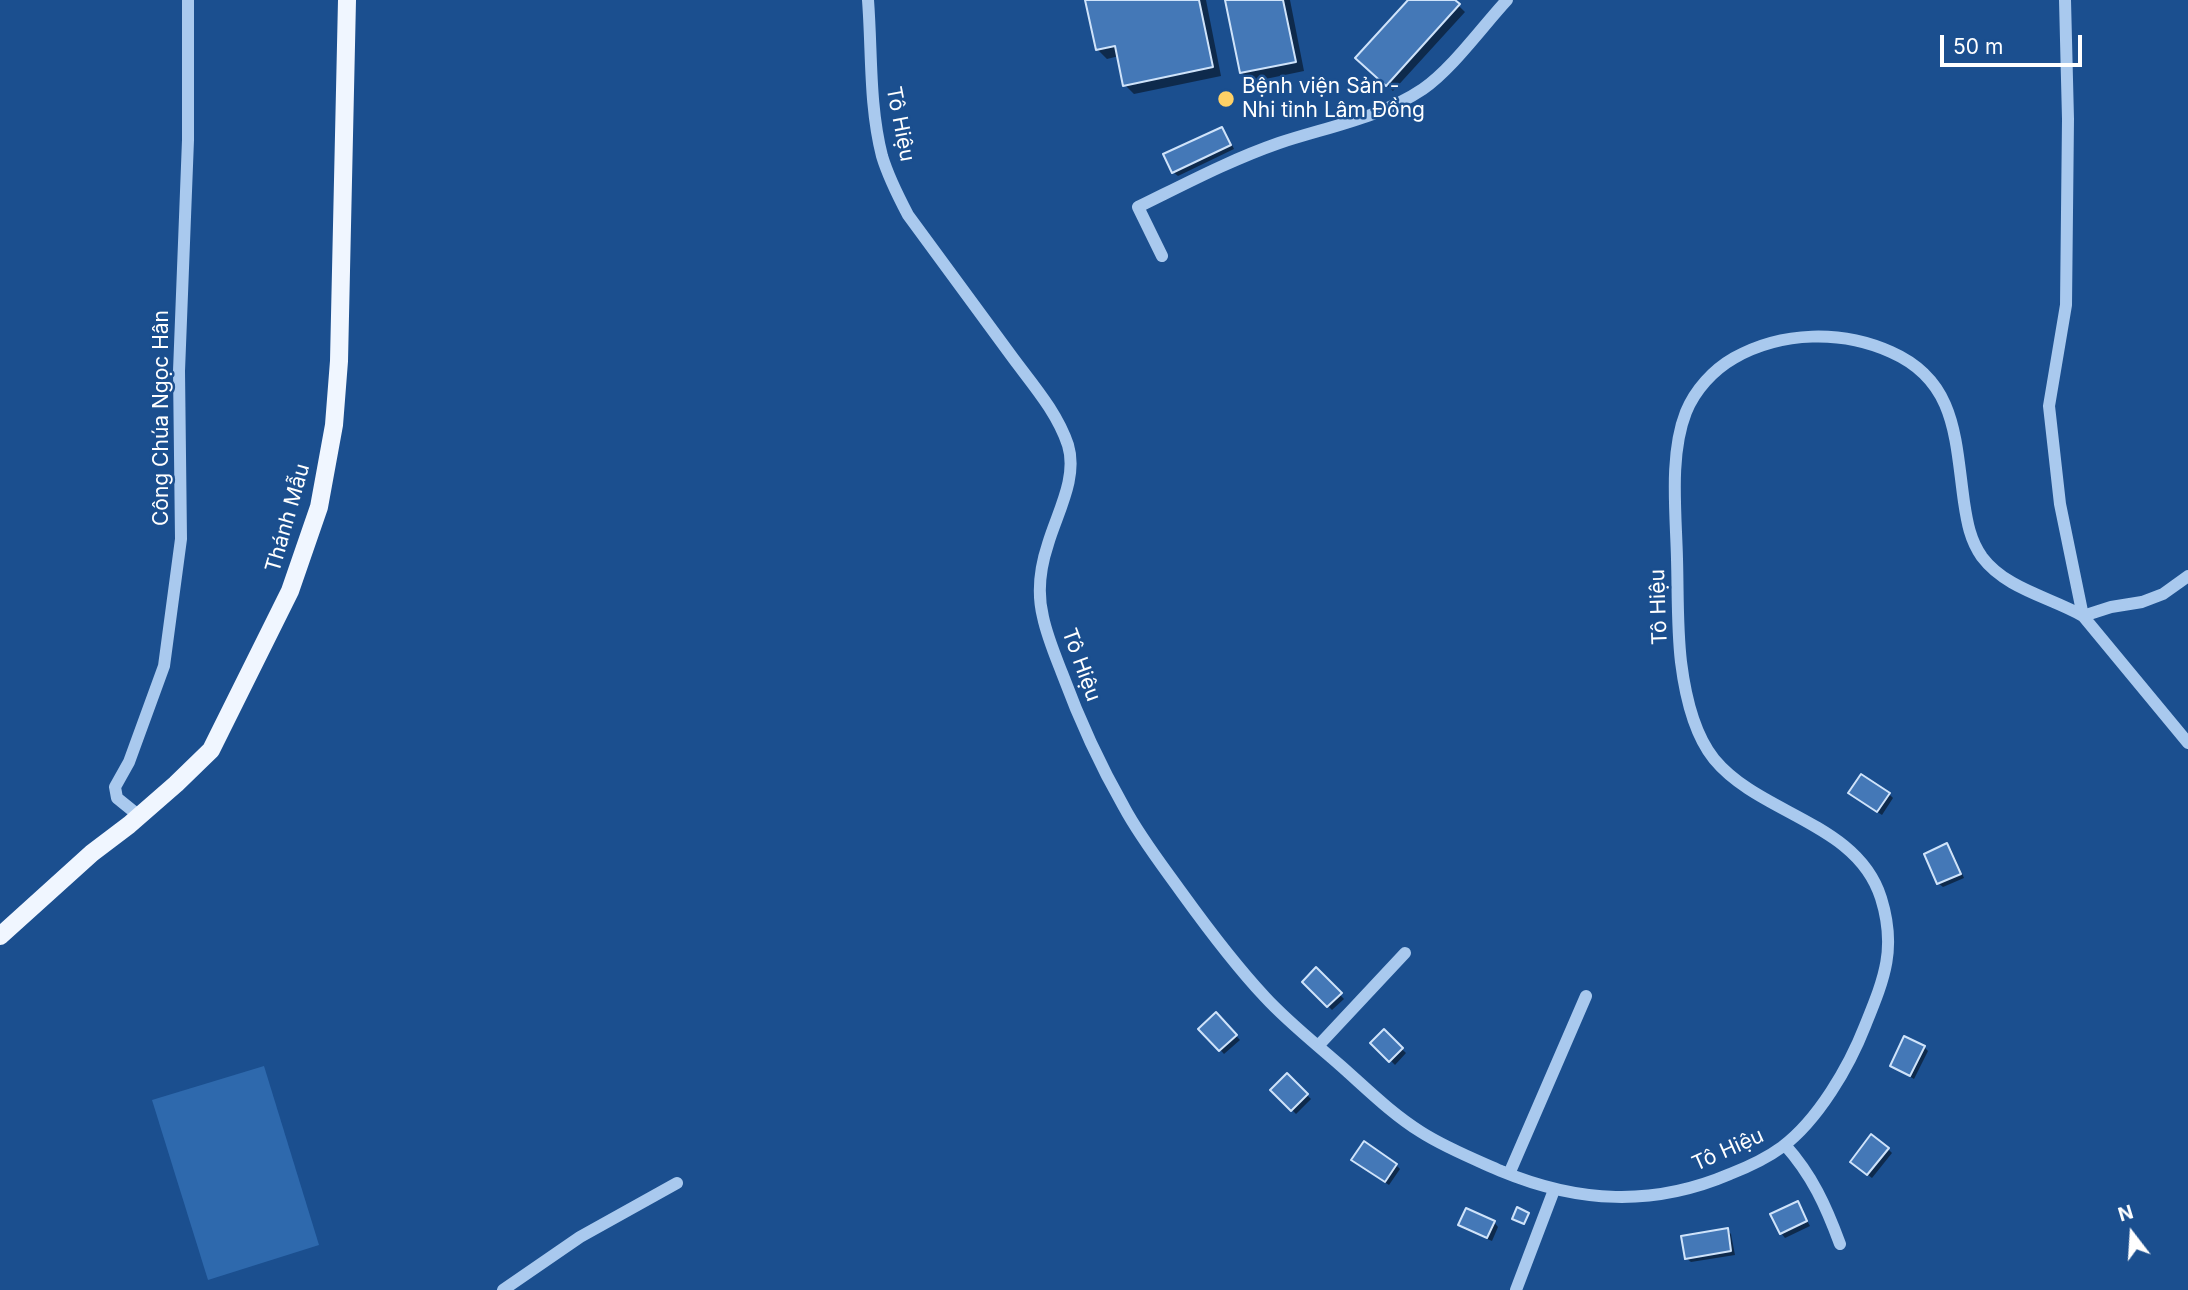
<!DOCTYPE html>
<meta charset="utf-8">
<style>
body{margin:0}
#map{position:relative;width:2188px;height:1290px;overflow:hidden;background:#1b4f8f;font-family:Inter,sans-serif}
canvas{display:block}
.north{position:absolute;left:2097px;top:1199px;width:70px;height:70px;-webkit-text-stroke:5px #1b4f8f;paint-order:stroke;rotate:343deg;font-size:19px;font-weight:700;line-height:28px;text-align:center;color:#fff}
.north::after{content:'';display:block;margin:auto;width:24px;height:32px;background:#fff;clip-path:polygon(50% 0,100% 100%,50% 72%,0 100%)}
.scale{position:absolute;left:1940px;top:35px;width:142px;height:32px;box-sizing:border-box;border:4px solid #fff;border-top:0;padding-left:9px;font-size:21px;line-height:24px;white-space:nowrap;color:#fff;-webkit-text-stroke:5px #1b4f8f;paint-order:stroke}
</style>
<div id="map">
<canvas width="2188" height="1290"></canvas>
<div class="north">N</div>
<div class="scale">50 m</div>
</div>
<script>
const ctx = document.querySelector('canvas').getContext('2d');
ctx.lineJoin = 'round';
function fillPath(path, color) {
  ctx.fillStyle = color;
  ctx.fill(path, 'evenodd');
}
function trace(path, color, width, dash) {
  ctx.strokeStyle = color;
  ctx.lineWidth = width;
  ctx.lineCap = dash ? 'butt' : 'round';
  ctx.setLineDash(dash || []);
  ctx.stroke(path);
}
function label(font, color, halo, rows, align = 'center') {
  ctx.font = font + ' Inter,sans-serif';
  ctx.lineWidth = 5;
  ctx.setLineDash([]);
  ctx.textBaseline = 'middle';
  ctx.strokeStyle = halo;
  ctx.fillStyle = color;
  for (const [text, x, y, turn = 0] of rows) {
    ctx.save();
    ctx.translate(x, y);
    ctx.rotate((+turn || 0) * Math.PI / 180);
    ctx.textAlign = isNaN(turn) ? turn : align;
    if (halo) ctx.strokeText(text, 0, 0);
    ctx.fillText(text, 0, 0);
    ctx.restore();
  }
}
const green = new Path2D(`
 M 264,1066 L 319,1245 L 208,1280 L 152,1100 Z`);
const shadow = new Path2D(`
 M 1087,0 L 1206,0 L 1221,76 L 1134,94 L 1125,85 L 1119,56 L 1107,59 L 1097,49 Z
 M 1227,0 L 1290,0 L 1304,71 L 1251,82 L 1242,73 Z
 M 1410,0 L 1453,0 L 1465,12 L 1393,91 L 1364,65 Z
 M 1222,129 L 1226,133 L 1234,149 L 1178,176 L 1173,172 Z
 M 1889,794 L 1893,798 L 1882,815 L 1855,797 Z
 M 1947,845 L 1951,849 L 1964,878 L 1943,887 L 1938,883 Z
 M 1316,970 L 1344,999 L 1332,1010 L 1304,982 Z
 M 1216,1015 L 1240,1040 L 1224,1054 L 1201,1029 Z
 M 1384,1032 L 1406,1053 L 1395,1065 L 1373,1043 Z
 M 1924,1047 L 1928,1051 L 1914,1079 L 1892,1066 Z
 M 1287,1075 L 1311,1099 L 1296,1114 L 1272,1090 Z
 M 1888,1149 L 1892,1153 L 1872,1178 L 1856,1166 Z
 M 1358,1164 L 1396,1165 L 1400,1169 L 1389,1185 Z
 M 1797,1203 L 1810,1226 L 1785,1238 L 1781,1233 Z
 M 1494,1222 L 1498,1227 L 1492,1241 L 1464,1229 L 1460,1224 Z
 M 1727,1230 L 1731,1234 L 1735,1255 L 1691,1262 L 1686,1258 Z`);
const building = new Path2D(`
 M 1085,0 L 1199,0 L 1213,67 L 1123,86 L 1115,46 L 1096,50 Z
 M 1225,0 L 1283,0 L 1296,62 L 1240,73 Z
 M 1408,0 L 1455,0 L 1460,4 L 1386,86 L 1355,58 Z
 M 1222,127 L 1231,145 L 1172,173 L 1163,154 Z
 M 1861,774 L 1890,793 L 1877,812 L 1848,793 Z
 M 1947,843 L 1961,874 L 1937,884 L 1924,854 Z
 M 1316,967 L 1342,993 L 1327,1007 L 1302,982 Z
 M 1216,1012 L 1237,1035 L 1219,1051 L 1198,1029 Z
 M 1384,1029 L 1403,1048 L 1389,1062 L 1370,1043 Z
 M 1904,1036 L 1925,1046 L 1910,1076 L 1890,1066 Z
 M 1287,1073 L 1308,1094 L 1291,1111 L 1270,1090 Z
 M 1871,1134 L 1889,1148 L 1867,1175 L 1850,1162 Z
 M 1364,1141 L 1397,1164 L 1385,1182 L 1351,1160 Z
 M 1798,1201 L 1807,1221 L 1780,1234 L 1770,1214 Z
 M 1517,1207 L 1529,1213 L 1524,1224 L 1512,1219 Z
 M 1466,1208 L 1495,1221 L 1487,1238 L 1458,1225 Z
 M 1728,1228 L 1731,1251 L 1685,1259 L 1681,1236 Z`);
const minor = new Path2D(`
 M 868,0 C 872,52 869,105 882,156 C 888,176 898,196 908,215 C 943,263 978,310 1013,358 C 1033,385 1057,412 1068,445 C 1078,478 1057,513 1048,544 C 1040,568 1037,593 1043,617 C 1047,636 1055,655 1062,673 C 1079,719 1100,765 1124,807 C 1140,837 1162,865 1182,893 C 1208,929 1234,964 1265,997 C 1288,1022 1316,1044 1341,1066 C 1367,1089 1392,1114 1421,1132 C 1446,1148 1474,1159 1501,1171 C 1578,1203 1653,1207 1730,1174 C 1748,1167 1767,1158 1782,1147 C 1818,1120 1849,1067 1865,1026 C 1884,979 1897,949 1881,898 C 1857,822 1760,815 1714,759 C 1694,734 1685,694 1681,662 C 1677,628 1678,593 1677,559 C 1676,513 1669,455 1686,412 C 1695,390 1713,370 1734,358 C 1782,331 1842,330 1891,352 C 1957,381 1955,439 1964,502 C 1967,522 1970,540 1982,557 C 2006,589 2050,597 2083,616 L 2111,607 L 2142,602 L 2163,594 L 2188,576
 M 2065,0 L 2068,119 L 2066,305 L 2049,406 L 2060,504 L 2083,616 L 2188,743
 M 1162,256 L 1138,207 C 1185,184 1230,160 1279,143 C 1327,127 1380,118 1423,89 C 1452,69 1482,27 1507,0
 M 138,815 L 117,798 L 115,787 L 129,762 L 164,666 L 181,539 L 179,371 L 188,140 L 188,0
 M 1318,1046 L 1405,953
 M 1785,1145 C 1812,1175 1826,1206 1840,1244
 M 1509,1174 L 1586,996
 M 503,1290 L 580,1237 L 677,1183
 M 1516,1290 L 1554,1190`);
const major = new Path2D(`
 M 0,936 L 92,853 L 129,825 L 176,784 L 211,750 L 290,591 L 319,507 L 334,425 L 339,361 L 347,0`);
const markers = [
 [1226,99,9,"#ffd166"]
];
const poiNames = [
 ["Bệnh viện Sản -",1242,87],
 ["Nhi tỉnh Lâm Đồng",1242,111]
];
const streetNames = [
 ["Tô Hiệu",900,124,79],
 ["Công Chúa Ngọc Hân",162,418,-90],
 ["Thánh Mẫu",288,518,-74],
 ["Tô Hiệu",1659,607,-92],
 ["Tô Hiệu",1081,665,70],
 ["Tô Hiệu",1728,1150,-24]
];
fillPath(green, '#2e69ad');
fillPath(shadow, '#0007');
fillPath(building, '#4478b7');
trace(building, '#cfe3fa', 2);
trace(minor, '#a9c9ee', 12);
trace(major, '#f0f6ff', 18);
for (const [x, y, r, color] of markers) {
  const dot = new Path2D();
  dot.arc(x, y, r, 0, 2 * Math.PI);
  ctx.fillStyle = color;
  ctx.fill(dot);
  trace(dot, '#1b4f8f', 2.5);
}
label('21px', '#fff', '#1b4f8f', poiNames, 'left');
label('21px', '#fff', '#1b4f8f', streetNames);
</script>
